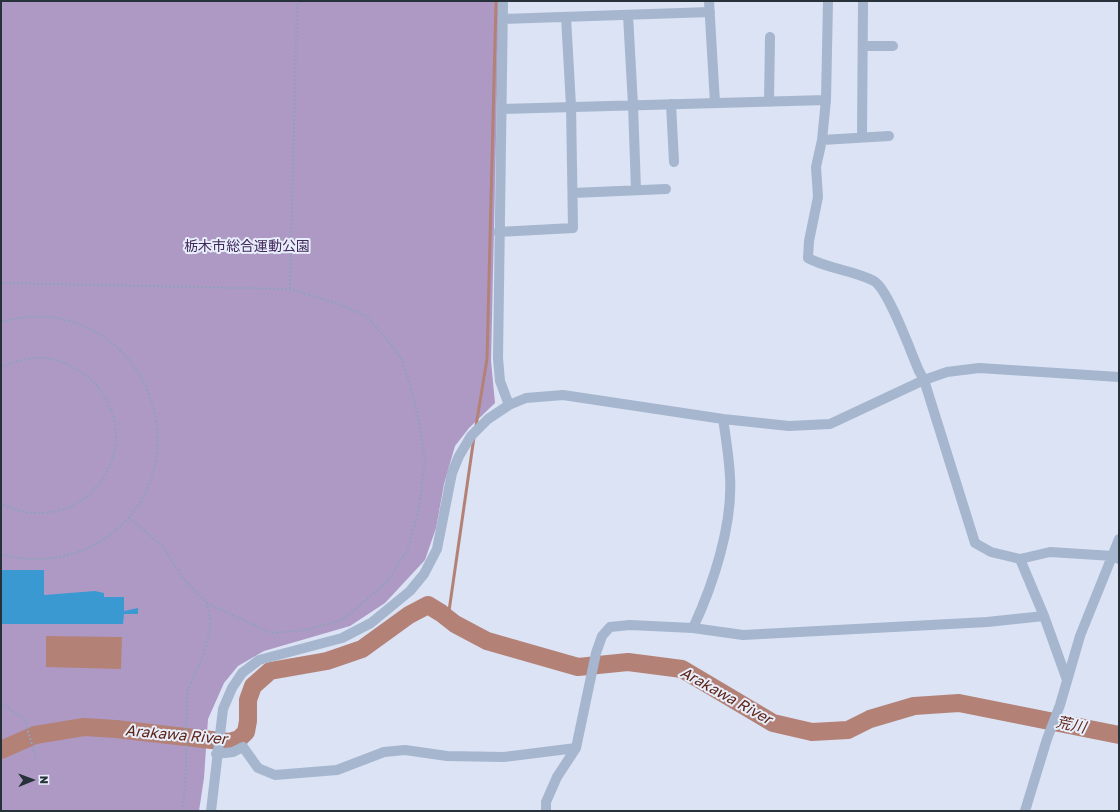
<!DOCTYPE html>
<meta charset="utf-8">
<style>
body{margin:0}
#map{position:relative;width:1120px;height:812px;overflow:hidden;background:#dbe3f4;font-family:"Golos Text",sans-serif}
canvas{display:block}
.frame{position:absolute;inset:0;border:2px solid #273139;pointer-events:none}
.north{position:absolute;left:12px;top:760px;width:40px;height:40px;-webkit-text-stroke:3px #e8eefb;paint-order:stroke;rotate:89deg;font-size:11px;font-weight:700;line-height:16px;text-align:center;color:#273139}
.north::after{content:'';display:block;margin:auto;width:14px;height:18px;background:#273139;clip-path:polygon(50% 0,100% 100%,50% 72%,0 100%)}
</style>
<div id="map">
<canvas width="1120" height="812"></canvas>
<div class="frame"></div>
<div class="north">N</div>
</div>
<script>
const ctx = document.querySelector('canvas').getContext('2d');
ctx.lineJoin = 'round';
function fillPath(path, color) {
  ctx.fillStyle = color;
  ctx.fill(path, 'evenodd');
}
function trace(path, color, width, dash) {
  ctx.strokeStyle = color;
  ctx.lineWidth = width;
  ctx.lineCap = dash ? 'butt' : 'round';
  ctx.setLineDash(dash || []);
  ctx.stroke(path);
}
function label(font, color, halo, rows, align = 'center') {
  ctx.font = font + ' "Golos Text","Noto Sans JP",sans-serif';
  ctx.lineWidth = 4;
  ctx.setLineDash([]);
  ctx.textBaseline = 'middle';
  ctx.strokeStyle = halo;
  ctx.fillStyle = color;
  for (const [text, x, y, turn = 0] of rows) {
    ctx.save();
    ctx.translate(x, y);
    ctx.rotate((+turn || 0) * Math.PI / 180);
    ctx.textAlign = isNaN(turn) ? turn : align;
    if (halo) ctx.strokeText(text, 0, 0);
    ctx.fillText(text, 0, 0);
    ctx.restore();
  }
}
const green = new Path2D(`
 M 1,1 L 498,1 L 499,4 L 491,361 L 495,403 L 469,428 L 455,446 L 444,484 L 436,528 L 425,560 L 385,603 L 350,626 L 264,651 L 238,666 L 224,683 L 208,719 L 204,778 L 199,811 L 1,811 Z`);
const water = new Path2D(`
 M 46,636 L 122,637 L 121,669 L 46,667 Z`);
const stream = new Path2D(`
 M 476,426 L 487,359 L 496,1
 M 448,618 L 474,437`);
const river = new Path2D(`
 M 1,750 L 35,735 L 84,727 L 116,729 L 229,742 L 239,739 L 246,732 L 248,721 L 248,700 L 253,686 L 270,671 L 327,661 L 362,649 L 409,615 L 428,605 L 441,613 L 455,624 L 487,641 L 578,667 L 628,662 L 682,669 L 773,723 L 812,732 L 848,730 L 870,719 L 914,706 L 959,703 L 1119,735`);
const building = new Path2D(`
 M 1,570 L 44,570 L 44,595 L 95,591 L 104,593 L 104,597 L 124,597 L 124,611 L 138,608 L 138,614 L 124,614 L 123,624 L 1,624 Z`);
const path = new Path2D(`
 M 1,283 L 290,289 L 336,303 L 366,316 L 385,337 L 401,358 L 410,384 L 419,422 L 425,461 L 419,508 L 407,551 L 385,584 L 342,620 L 306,630 L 271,633 L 207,603
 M 290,289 L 297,5 L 302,1
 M 1,322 C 21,317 41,314 61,319 C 138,335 179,420 146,491 C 135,514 116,534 92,546 C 64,560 31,563 1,554
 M 1,367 C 16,361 34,355 51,359 C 110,372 137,439 97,486 C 87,498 73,508 57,511 C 36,515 19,513 1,503
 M 129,517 L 163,547 L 185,581 L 207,603 L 211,626 L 203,656 L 187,692 L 186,769 L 183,811
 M 1,704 L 24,718 L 36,758`);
const minor = new Path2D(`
 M 503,1 L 498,358 L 500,381 L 509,405
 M 709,1 L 715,103
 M 828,1 L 826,100 L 822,140 L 889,136
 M 628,15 L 633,105 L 636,190
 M 503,19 L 710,12
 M 863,46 L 893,46
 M 769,102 L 770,37
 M 671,104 L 674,162
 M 502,109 L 826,100
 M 862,137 L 863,2
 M 822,140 L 816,167 L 818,197 L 809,241 L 808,258 C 828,269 853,270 874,281 C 889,290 911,353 919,371 L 924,380 L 975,543 L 991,552 L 1020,559 L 1050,552 L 1113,556 L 1119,559
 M 573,193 L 666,189
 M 498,232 L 573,228 L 571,106 L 566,17
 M 1020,559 L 1044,616 L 1067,680
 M 693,628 C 713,585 733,525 730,477 C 729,458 726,438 723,419
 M 216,754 L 233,752 L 243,747 L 258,768 L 275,775 L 337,770 L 384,752 L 405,750 L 447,756 L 504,757 L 576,748
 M 211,811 L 223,709 L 232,688 L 242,673 L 259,660 L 342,638 L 371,623 L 410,591 L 424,574 L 437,549 L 452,473 L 459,456 L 471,436 L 488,419 L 509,405 L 526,398 L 563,395 L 723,419 L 789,426 L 830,424 L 924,380 L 947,372 L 979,368 L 1119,377
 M 546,811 L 546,802 L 557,777 L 576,748 L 596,653 L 602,636 L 610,627 L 630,625 L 693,628 L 743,635 L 987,622 L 1044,616
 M 1025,811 L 1047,739 L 1060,705 L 1080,636 L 1119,539`);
const parkNames = [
 ["栃木市総合運動公園",247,247]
];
const waterNames = [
 ["Arakawa River",726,696,29],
 ["荒川",1071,725,12],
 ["Arakawa River",176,735,5]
];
fillPath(green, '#ae99c5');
fillPath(water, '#b48177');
trace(stream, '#b48177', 3);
trace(river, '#b48177', 18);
fillPath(building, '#3b99d2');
trace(path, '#8fa2ba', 2, [2, 2]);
trace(minor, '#a5b6ce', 10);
label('14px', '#41285a', '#e8eefb', parkNames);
label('italic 15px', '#5f2618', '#e8eefb', waterNames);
</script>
